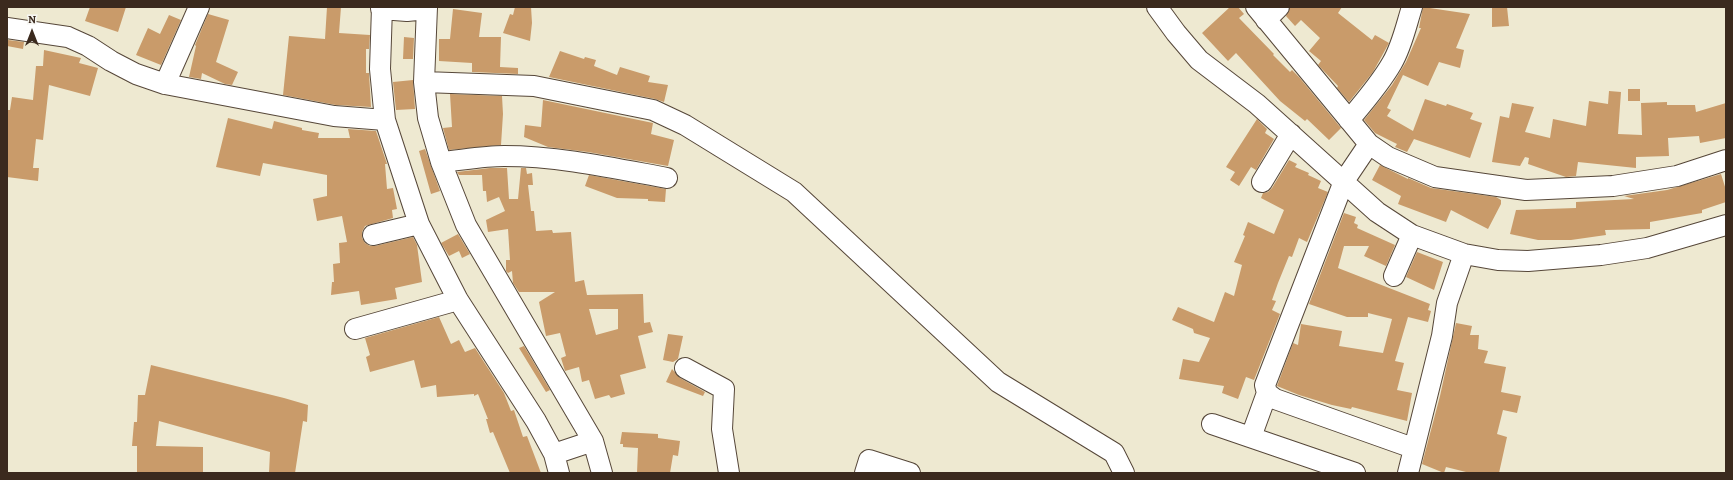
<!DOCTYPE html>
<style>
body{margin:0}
#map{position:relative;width:1733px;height:480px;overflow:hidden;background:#eee9d1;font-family:Alegreya,serif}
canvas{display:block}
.frame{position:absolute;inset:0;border:8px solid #3b2a1e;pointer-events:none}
.north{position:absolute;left:12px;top:12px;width:40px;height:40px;-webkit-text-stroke:3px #f6f6f2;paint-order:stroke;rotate:0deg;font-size:11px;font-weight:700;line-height:16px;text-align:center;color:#3b2a1e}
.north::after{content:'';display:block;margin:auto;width:14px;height:18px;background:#3b2a1e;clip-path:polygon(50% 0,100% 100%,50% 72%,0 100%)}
</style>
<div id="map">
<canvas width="1733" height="480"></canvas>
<div class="frame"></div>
<div class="north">N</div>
</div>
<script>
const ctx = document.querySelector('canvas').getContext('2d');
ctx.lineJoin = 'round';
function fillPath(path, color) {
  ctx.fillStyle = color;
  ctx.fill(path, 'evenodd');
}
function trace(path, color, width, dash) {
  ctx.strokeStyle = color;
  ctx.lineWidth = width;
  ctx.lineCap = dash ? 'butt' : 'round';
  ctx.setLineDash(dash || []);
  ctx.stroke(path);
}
const building = new Path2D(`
 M 90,7 L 126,7 L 118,32 L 85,21 Z
 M 327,7 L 341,7 L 339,33 L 370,35 L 369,49 L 366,49 L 366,73 L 369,73 L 371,107 L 336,105 L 283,95 L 289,36 L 325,39 Z
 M 515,7 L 531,7 L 532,23 L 530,41 L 503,33 L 510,14 L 513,15 Z
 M 1230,7 L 1238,7 L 1244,14 L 1239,18 L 1274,54 L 1273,55 L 1290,72 L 1292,70 L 1299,77 L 1341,128 L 1329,140 L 1307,119 L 1305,121 L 1280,101 L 1236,53 L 1228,61 L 1202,33 Z
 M 1290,7 L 1342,7 L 1338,13 L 1372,40 L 1375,35 L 1389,43 L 1373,72 L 1349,102 L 1337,88 L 1338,86 L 1318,65 L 1321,61 L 1309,51 L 1320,38 L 1301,20 L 1295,26 L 1286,16 Z
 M 1423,7 L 1470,14 L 1456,48 L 1464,50 L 1460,68 L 1439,62 L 1428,86 L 1403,75 L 1387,108 L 1391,110 L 1387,116 L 1413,131 L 1425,99 L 1446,106 L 1447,104 L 1473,113 L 1470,119 L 1482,123 L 1470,158 L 1414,139 L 1407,152 L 1395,147 L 1397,144 L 1375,133 L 1364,120 L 1392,85 L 1406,62 L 1421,28 L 1419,28 Z
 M 1492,7 L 1507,7 L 1509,26 L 1492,27 Z
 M 453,9 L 482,13 L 479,37 L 501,37 L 500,67 L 518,68 L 518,74 L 472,72 L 472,63 L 439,61 L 439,39 L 450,39 Z
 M 208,14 L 229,20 L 216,62 L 238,72 L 232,85 L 225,84 L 202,73 L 201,79 L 189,77 L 196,46 L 195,45 Z
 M 169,15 L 181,20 L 161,65 L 136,55 L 148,28 L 160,34 Z
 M 404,37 L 414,38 L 413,59 L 403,59 Z
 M 8,40 L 24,42 L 23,49 L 7,46 Z
 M 44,50 L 81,58 L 79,63 L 98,68 L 90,96 L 49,85 L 43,140 L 36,139 L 33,168 L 39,168 L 38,181 L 7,177 L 7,110 L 10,110 L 12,97 L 33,100 L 36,66 L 43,66 Z
 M 560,51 L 584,59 L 585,57 L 596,60 L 594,66 L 617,75 L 620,67 L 650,76 L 648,82 L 668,85 L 664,102 L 655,99 L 549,77 Z
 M 413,80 L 415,109 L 396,110 L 393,82 Z
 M 1628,89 L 1640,89 L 1640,101 L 1628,101 Z
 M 1609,91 L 1621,92 L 1618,134 L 1642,135 L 1641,103 L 1667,102 L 1667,105 L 1695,105 L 1696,112 L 1726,103 L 1726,138 L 1700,143 L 1699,136 L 1668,138 L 1669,156 L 1636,157 L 1636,168 L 1578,162 L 1576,176 L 1566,177 L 1528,164 L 1529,158 L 1525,157 L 1520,166 L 1492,162 L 1500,116 L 1509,118 L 1512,103 L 1534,107 L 1525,132 L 1550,138 L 1553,119 L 1586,126 L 1589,101 L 1608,104 Z
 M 450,94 L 502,96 L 503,114 L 501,145 L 449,150 L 443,128 L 452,127 Z
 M 543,100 L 653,123 L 651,134 L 674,140 L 668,166 L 588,152 L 548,147 L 524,137 L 525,125 L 541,127 Z
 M 228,118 L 272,129 L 274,121 L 302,128 L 302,130 L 319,133 L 318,138 L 350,138 L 348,129 L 376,131 L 387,164 L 385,164 L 387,189 L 393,188 L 397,209 L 392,210 L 393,218 L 365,226 L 362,232 L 362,238 L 365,243 L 370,246 L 375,246 L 413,237 L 417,245 L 422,282 L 395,288 L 397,299 L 361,305 L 359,291 L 331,295 L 332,282 L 334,282 L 333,264 L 340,263 L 339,243 L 347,242 L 342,216 L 317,221 L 313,199 L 327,196 L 327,175 L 263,163 L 260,176 L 216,167 Z
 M 1257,119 L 1267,129 L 1265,133 L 1274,139 L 1256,170 L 1251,167 L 1239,186 L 1230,180 L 1235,172 L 1226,167 Z
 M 425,149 L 440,191 L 431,194 L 419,151 Z
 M 1289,160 L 1297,164 L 1295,167 L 1309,173 L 1308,175 L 1321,181 L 1318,188 L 1328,192 L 1307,242 L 1299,238 L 1292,257 L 1289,256 L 1278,283 L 1272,300 L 1276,301 L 1272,310 L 1280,314 L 1254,380 L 1246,377 L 1238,399 L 1222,393 L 1224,386 L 1179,379 L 1183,359 L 1199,362 L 1210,338 L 1194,333 L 1193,329 L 1172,320 L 1178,307 L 1214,322 L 1225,292 L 1234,296 L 1242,265 L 1234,262 L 1245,236 L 1243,235 L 1248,222 L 1274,234 L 1284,210 L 1261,198 L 1263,193 L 1268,192 L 1272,188 Z
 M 1380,165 L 1408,179 L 1408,178 L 1431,188 L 1496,197 L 1501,200 L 1501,204 L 1488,229 L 1451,210 L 1446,222 L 1398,204 L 1401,196 L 1372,180 Z
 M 490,168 L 507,168 L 509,199 L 518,199 L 521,168 L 526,168 L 527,174 L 532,173 L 533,185 L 528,185 L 531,211 L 534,211 L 536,231 L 552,230 L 553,233 L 571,232 L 575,282 L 584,280 L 587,295 L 643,294 L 644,323 L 650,322 L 653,332 L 638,336 L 646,368 L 620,375 L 625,394 L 611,398 L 609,395 L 595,399 L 589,380 L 582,382 L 579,367 L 565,371 L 561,358 L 566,356 L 560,333 L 546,336 L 539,302 L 555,292 L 519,292 L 513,283 L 512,271 L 508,273 L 506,271 L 506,260 L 510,260 L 508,229 L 488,232 L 486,220 L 505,211 L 499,197 L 487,202 L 486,191 L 483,191 L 482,175 L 459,175 L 457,172 ZM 589,309 L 618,309 L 618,329 L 596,335 Z
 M 1721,174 L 1726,190 L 1726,202 L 1702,210 L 1702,213 L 1650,222 L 1650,229 L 1605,230 L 1606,235 L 1571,240 L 1538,240 L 1510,234 L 1516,210 L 1576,208 L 1576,202 L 1634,199 L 1624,196 L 1667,190 Z
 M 589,175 L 666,189 L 665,202 L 648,201 L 648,199 L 617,198 L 585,186 Z
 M 1344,213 L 1356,217 L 1354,223 L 1358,225 L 1357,228 L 1395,245 L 1386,266 L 1364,256 L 1369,246 L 1344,246 L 1338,268 L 1430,304 L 1428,310 L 1431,311 L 1428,322 L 1408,317 L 1395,361 L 1404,363 L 1397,390 L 1412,393 L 1407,421 L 1352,407 L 1351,409 L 1332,405 L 1299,395 L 1277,386 L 1293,343 L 1298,345 L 1301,324 L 1342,331 L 1339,346 L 1383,353 L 1392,319 L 1368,313 L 1368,317 L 1347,317 L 1309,304 Z
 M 458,234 L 470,254 L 462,258 L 459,251 L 449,256 L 441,243 Z
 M 1417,252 L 1443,262 L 1434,290 L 1406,277 Z
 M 439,317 L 451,344 L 459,340 L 465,352 L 475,348 L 504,393 L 511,411 L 514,410 L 523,437 L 527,436 L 541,473 L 510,473 L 493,432 L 490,433 L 486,419 L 488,419 L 478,394 L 474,396 L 474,394 L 437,397 L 436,385 L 421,388 L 414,360 L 370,372 L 366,357 L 370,355 L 365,338 Z
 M 1456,323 L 1472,326 L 1470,335 L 1479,335 L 1478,349 L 1488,351 L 1484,363 L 1506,367 L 1501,392 L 1521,396 L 1517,413 L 1503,410 L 1497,434 L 1507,437 L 1499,473 L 1470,473 L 1446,467 L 1444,473 L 1422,464 L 1440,396 Z
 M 668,334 L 683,336 L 678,359 L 673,362 L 663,360 Z
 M 524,346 L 550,390 L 546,392 L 519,348 Z
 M 151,365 L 284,398 L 308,405 L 307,422 L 303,421 L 295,473 L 269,473 L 270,452 L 159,421 L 156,446 L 203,447 L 203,473 L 137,473 L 137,446 L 132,446 L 134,422 L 137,422 L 138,395 L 145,395 Z
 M 672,369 L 680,378 L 705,392 L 703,396 L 666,382 Z
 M 622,432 L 658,434 L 658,438 L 680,441 L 678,456 L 673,455 L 670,473 L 637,473 L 638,448 L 623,447 L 623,444 L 620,444 Z`);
const minor = new Path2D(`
 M 382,7 L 380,69 L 385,120 L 419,224 L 458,300 L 536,421 L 554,454 L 559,473
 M 427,7 L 424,82 L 428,118 L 441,162 L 466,225 L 593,441 L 602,473
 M 1157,7 L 1176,33 L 1199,60 L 1257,104 L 1377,212 L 1412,235 L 1464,254 L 1498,260 L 1528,261 L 1601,255 L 1647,248 L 1726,225
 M 1256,7 L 1369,144 L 1388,157 L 1435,177 L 1526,190 L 1613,186 L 1677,176 L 1726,160
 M 381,9 L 407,11 L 427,9
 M 1266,20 L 1279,7
 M 7,28 L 68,37 L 88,46 L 111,61 L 136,74 L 165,84 L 334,116 L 385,120
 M 424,82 L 534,86 L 653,110 L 685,125 L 794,192 L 998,382 L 1114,453 L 1124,473
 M 165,84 L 199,7
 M 1349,120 C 1364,102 1380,84 1392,63 C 1402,46 1406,26 1412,7
 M 1369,144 L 1344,181 L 1265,385 L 1267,393 L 1275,399 L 1413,448
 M 441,162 C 462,160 484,156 504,156 C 559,156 613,168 667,178
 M 1262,182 L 1291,134
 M 373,235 L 419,224
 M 1394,276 L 1412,235
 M 355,329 L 458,300
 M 685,368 L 724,389 L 722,429 L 729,473
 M 1212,424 L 1355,473
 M 1251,437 L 1267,393
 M 554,454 L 593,441
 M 865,473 L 869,460 L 910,473
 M 1408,473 L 1442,336 L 1447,303 L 1464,254`);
fillPath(building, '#c99b6a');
trace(minor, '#564739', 22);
trace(minor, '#fff', 20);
</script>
